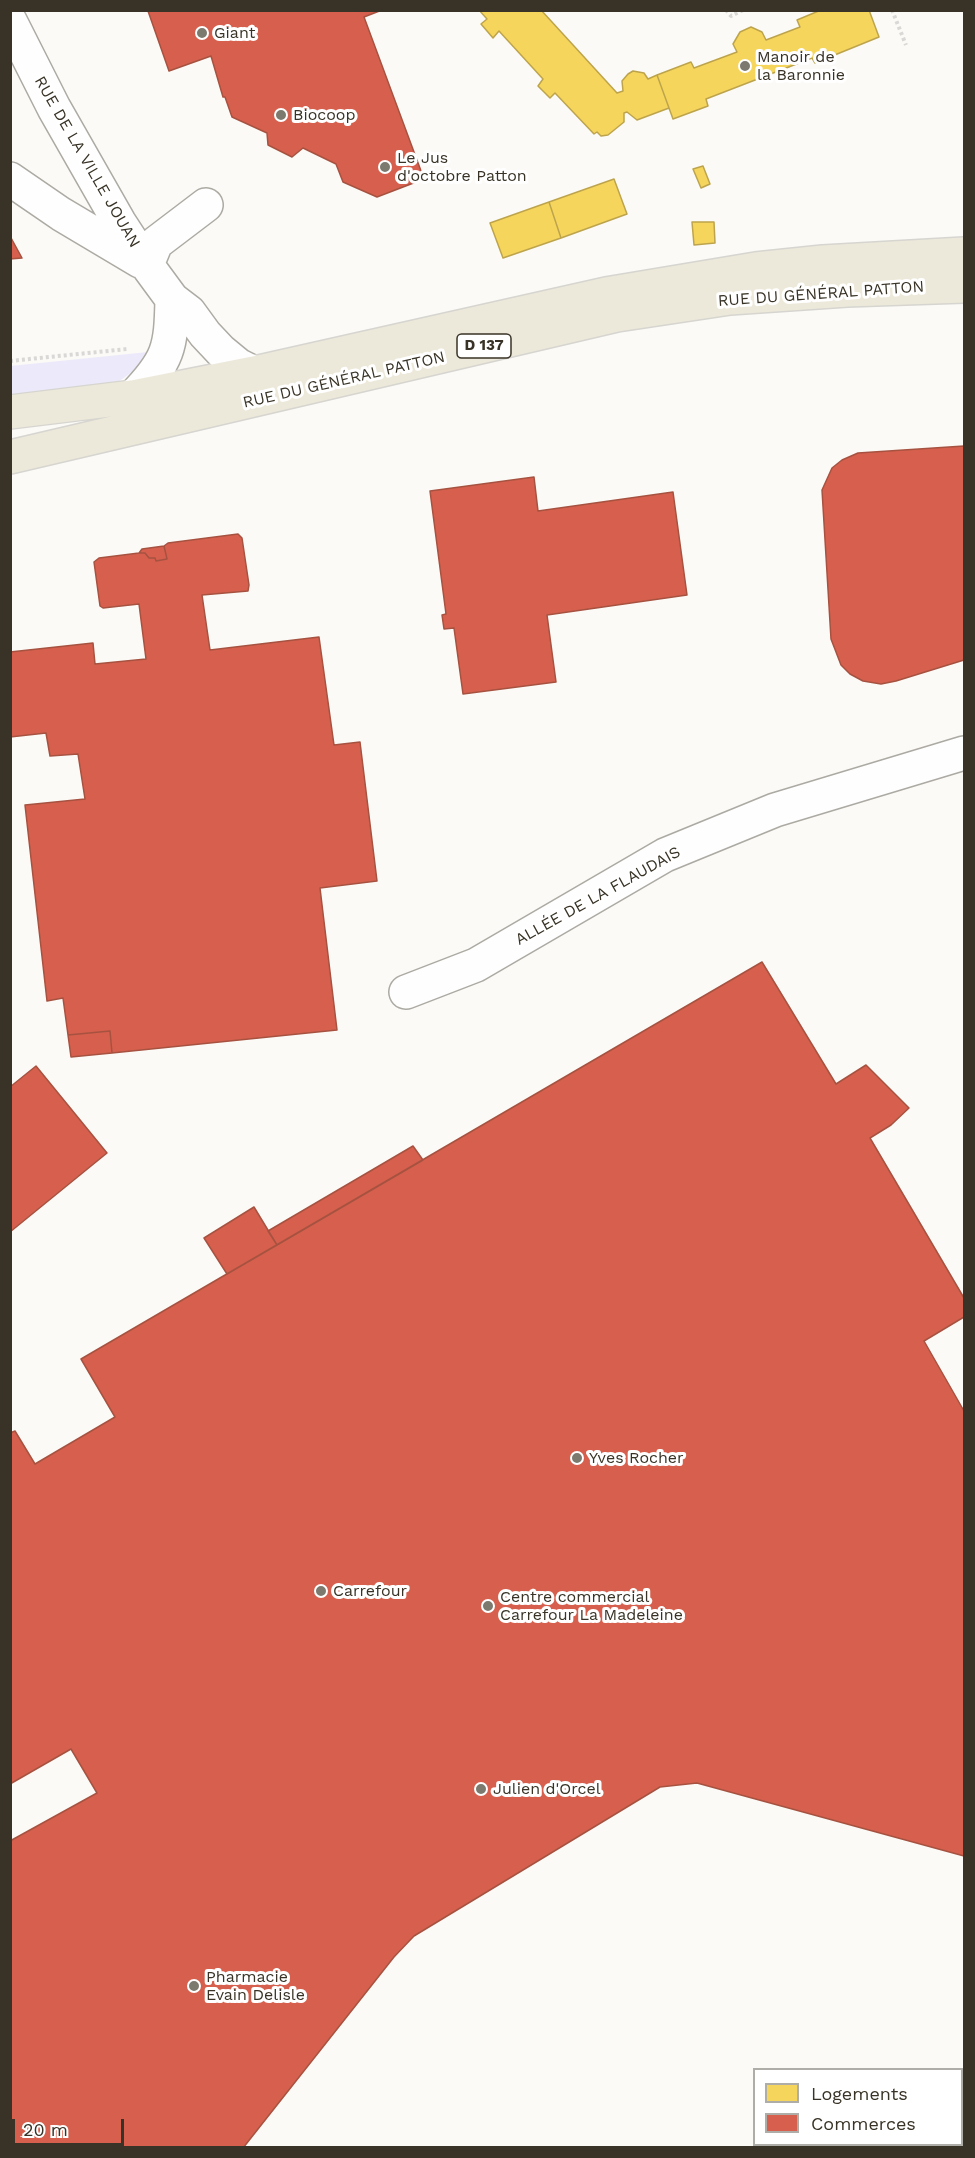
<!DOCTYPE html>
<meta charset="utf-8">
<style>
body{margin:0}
#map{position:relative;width:975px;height:2158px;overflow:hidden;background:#fbfaf6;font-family:"Work Sans",sans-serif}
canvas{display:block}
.frame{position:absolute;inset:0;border:12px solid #383326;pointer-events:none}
.legend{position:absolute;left:753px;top:2068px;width:210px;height:78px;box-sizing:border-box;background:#fff;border:2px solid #afada8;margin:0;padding:8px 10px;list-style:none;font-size:18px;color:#383326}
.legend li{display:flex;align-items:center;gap:12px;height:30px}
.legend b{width:30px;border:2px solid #afada8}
.scale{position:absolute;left:12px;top:2119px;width:112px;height:27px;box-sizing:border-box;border:3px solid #383326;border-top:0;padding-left:8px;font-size:18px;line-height:21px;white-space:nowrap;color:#383326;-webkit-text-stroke:4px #fff;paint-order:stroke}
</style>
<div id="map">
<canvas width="975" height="2158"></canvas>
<div class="frame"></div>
<ul class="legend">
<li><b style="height:16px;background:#f6d55c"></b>Logements</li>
<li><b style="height:16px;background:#d6604d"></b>Commerces</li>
</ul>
<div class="scale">20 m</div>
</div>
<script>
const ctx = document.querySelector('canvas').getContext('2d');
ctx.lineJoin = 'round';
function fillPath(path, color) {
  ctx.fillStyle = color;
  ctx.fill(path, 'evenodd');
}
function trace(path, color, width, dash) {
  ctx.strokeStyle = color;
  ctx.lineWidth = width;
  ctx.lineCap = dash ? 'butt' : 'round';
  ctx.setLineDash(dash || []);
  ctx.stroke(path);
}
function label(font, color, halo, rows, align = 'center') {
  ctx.font = font + ' "Work Sans",sans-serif';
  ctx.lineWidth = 6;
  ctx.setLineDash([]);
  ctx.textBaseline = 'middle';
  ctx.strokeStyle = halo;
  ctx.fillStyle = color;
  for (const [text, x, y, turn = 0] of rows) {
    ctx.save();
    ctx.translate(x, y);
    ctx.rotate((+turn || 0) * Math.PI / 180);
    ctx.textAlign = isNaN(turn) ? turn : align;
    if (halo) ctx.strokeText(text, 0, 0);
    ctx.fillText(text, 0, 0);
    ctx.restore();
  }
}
const green = new Path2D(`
 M 148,352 L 135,370 L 118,382 L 11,397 L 10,366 Z`);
const homes = new Path2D(`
 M 479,10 L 541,10 L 617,93 L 623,91 L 622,81 L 628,74 L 633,71 L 644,73 L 648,79 L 657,75 L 669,108 L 637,120 L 627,112 L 624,113 L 624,122 L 608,135 L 601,136 L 597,132 L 594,134 L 555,93 L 550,98 L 538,86 L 543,79 L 499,31 L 493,38 L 481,24 L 487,19 Z
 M 821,10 L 869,10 L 879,37 L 815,63 L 812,58 L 706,99 L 708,106 L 673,119 L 657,75 L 691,62 L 694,68 L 737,52 L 733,44 L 740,32 L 751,27 L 762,32 L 766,40 L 800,27 L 797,20 Z
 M 703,166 L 710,184 L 701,188 L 693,169 Z
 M 614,179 L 627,214 L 561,238 L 549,202 Z
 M 549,202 L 561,238 L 503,258 L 490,223 Z
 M 692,222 L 714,222 L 715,243 L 694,245 Z`);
const shops = new Path2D(`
 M 382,10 L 364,17 L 424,179 L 377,197 L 343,182 L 336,164 L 303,148 L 292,157 L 268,145 L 267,133 L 232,117 L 225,97 L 223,97 L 211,56 L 169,71 L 148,11 Z
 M 10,236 L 22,258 L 10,259 Z
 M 964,446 L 964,660 L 896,681 L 881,684 L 863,681 L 850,674 L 841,665 L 831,639 L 822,490 L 832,468 L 842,460 L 858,453 Z
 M 534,477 L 538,511 L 673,492 L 687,595 L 547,615 L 556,682 L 463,694 L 454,628 L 444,629 L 442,615 L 446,614 L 430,491 Z
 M 238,534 L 242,538 L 249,585 L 248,591 L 202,595 L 210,650 L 319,637 L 334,745 L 360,742 L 377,881 L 320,888 L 337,1030 L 112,1053 L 110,1031 L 68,1035 L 63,998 L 47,1001 L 25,805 L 85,799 L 78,754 L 50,756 L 46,733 L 10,737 L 10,652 L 93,643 L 95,664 L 146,659 L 139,604 L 103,608 L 100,606 L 94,562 L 99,558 L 139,553 L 145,553 L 149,558 L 155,558 L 156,561 L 167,559 L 164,546 L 168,543 Z
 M 164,546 L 167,559 L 156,561 L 155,558 L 149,558 L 145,553 L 139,553 L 142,549 Z
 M 762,962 L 836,1084 L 866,1065 L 909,1108 L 891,1125 L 870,1138 L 964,1298 L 964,1317 L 924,1341 L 964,1411 L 964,1856 L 697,1783 L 660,1787 L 414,1936 L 394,1957 L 243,2148 L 10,2148 L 10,1841 L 97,1793 L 71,1749 L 10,1784 L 10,1433 L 15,1431 L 35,1464 L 115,1417 L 81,1359 Z
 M 110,1031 L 112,1053 L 71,1057 L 68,1035 Z
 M 36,1066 L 107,1153 L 10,1232 L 10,1087 Z
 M 413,1146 L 423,1160 L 277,1245 L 268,1231 Z
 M 254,1207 L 277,1245 L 227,1274 L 204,1238 Z`);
const path = new Path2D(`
 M 726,10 L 731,16 L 743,10
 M 892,10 L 906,45
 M 10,361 L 127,349`);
const minor = new Path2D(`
 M 10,21 L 54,108 L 119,222 L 147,265 L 172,299 L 189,312 L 205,334 L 221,351 L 238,365 L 254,373
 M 10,179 L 61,214 L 140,261
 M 147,265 L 156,243 L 206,205
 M 133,397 C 169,360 171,348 172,299
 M 406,992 L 476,965 L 665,855 L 775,810 L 964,753`);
const major = new Path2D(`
 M 10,412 L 133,397 L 254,373 L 606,294 L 756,269 L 823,262 L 964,254
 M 10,457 L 617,315 L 730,298 L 847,290 L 964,286`);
const markers = [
 [202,33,6,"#7c796f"],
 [745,66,6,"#7c796f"],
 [281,115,6,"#7c796f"],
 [385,167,6,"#7c796f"],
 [577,1458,6,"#7c796f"],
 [321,1591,6,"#7c796f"],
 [488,1606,6,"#7c796f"],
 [481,1789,6,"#7c796f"],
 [194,1986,6,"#7c796f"]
];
const shields = [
 [484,346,54]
];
const shieldNames = [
 ["D 137",484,346]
];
const poiNames = [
 ["Giant",214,33],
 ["Manoir de",757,57],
 ["la Baronnie",757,75],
 ["Biocoop",293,115],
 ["Le Jus",397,158],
 ["d'octobre Patton",397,176],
 ["Yves Rocher",589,1458],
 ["Carrefour",333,1591],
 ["Centre commercial",500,1597],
 ["Carrefour La Madeleine",500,1615],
 ["Julien d'Orcel",493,1789],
 ["Pharmacie",206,1977],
 ["Evain Delisle",206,1995]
];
const streetNames = [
 ["RUE DE LA VILLE JOUAN",87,162,60],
 ["RUE DU GÉNÉRAL PATTON",821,294,-4],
 ["RUE DU GÉNÉRAL PATTON",344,380,-13],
 ["ALLÉE DE LA FLAUDAIS",598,896,-29]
];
fillPath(green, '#eceafa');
fillPath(homes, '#f6d55c');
trace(homes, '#bda44c', 1.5);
fillPath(shops, '#d6604d');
trace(shops, '#a75241', 1.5);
trace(minor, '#acaaa2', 36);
trace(major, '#d6d5d0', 36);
trace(path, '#d9d8d7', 4, [3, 3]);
trace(minor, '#fefefe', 33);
trace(major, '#ede9da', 33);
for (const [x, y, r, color] of markers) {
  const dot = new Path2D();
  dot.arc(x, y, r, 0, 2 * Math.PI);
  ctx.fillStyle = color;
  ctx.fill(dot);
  trace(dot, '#fff', 2);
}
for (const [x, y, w] of shields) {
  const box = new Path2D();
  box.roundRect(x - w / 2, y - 12, w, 24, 4.5);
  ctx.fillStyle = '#fff';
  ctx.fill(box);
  trace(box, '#383326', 1.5);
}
label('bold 15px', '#383326', null, shieldNames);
label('16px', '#383326', '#fff', poiNames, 'left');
label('16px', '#383326', '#fff', streetNames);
</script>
